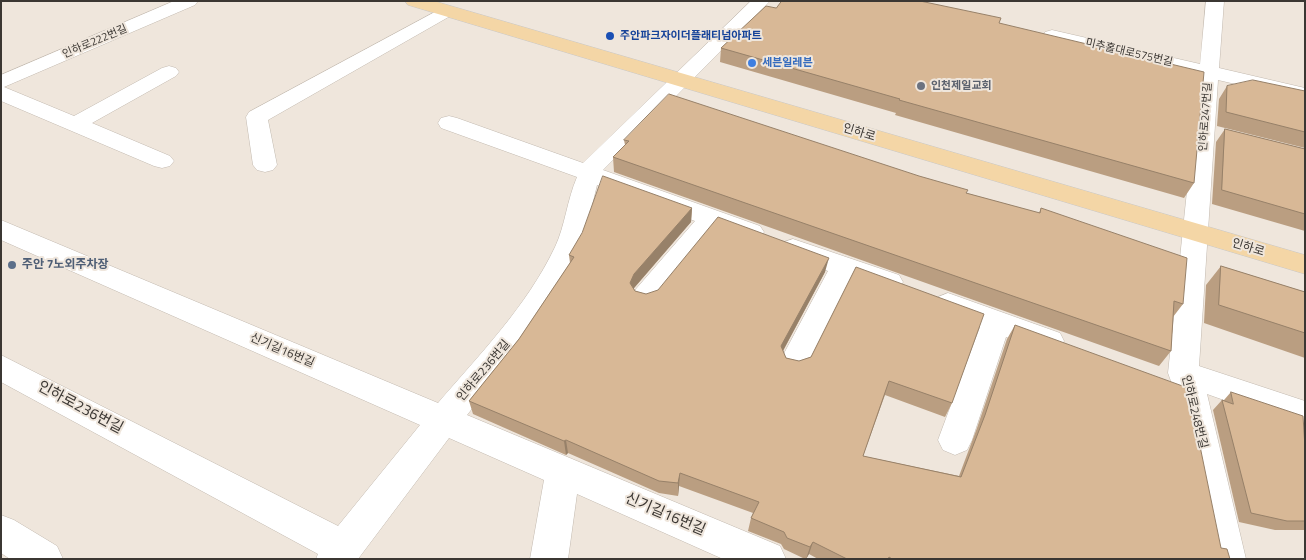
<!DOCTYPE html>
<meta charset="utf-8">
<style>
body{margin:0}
#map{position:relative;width:1306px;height:560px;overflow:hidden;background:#efe6dc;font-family:"Titillium Web",sans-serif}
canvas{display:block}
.frame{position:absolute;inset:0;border:2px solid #3b3733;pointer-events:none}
</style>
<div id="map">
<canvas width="1306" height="560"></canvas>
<div class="frame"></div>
</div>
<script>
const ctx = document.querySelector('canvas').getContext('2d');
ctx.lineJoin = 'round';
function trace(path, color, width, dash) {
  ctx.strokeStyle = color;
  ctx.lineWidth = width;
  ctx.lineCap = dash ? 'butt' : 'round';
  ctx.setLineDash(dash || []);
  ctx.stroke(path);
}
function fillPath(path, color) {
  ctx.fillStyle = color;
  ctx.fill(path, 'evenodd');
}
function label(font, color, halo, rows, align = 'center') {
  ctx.font = font + ' "Titillium Web","Noto Sans KR",sans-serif';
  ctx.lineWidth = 4;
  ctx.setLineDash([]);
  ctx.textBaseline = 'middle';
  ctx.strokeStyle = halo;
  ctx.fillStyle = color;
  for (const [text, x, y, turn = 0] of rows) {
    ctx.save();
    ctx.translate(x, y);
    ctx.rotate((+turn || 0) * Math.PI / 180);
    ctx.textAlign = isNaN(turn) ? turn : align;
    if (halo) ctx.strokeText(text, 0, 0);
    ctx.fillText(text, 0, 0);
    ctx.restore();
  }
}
const minor = new Path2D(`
 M 174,1 L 198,1 L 195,5 L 4,87 L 74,116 L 162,68 L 169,66 L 176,68 L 179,72 L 176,76 L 92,123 L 170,156 L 174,161 L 170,166 L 162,168 L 154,166 L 1,101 L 1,75 Z
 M 751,1 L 770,1 L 603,170 L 760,226 L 764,232 L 760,238 L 751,241 L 716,229 L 656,303 L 646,306 L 636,303 L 632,296 L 636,289 L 695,221 L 597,185 L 582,246 L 535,329 L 467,415 L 780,546 L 786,559 L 723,559 L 577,494 L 568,559 L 530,559 L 544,480 L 449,438 L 358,559 L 316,559 L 318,554 L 1,382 L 1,355 L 338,526 L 420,425 L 1,240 L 1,220 L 438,403 C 480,354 527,306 555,247 C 565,226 567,200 577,177 L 441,128 L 438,123 L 441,118 L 449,116 L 457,118 L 583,163 Z
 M 1206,1 L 1224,1 L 1219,68 L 1305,88 L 1305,100 L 1218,80 L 1199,366 L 1305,401 L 1305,429 L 1207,394 L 1246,559 L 1208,559 L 1175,392 L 1168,373 L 1199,76 L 1045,40 L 1043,36 L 1045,32 L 1052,30 L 1200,64 Z
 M 446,6 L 452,7 L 455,11 L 452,15 L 268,120 L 277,165 L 273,170 L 265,172 L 257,170 L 253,165 L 246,117 L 249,112 Z
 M 793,239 L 899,275 L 903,282 L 899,289 L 889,292 L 851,279 L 806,370 L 795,373 L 784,370 L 780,361 L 828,271 L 784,254 L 780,248 L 784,242 Z
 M 948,293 L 1060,333 L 1064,341 L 1060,349 L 1049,353 L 1006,337 L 972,440 L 967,450 L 955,455 L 943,450 L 938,440 L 980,327 L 938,311 L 934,304 L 938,297 Z
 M 1,515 L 14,520 L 57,546 L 63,559 L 10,559 L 1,553 Z`);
const major = new Path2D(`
 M 405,1 L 434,1 L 1305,255 L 1305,274 L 408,5 Z`);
const wall = new Path2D(`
 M 776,8 L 999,23 L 1194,183 L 1184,198 L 895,115 L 896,113 L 720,62 L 721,48 Z
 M 1227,86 L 1305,91 L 1305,148 L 1217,126 L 1219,99 Z
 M 1225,129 L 1305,149 L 1305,231 L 1212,204 L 1216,142 Z
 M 624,140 L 966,193 L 1039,213 L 1041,208 L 1183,304 L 1173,317 L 1171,351 L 1159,366 L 614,172 L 613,157 L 625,145 Z
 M 692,208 L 691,222 L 634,288 L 634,289 L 635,291 L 646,294 L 825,272 L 783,351 L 786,358 L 799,361 L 811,357 L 856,267 L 952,403 L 945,417 L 885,395 L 863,456 L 959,476 L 977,428 L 1007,339 L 1015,325 L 1221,548 L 1230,559 L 818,559 L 809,554 L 806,559 L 805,559 L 784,549 L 781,544 L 748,531 L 751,518 L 753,513 L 679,486 L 678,496 L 659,493 L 568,453 L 566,455 L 473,414 L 469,401 L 519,339 L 570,263 L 569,255 Z
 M 1221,266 L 1305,292 L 1305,358 L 1204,323 L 1206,285 Z
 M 1231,392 L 1305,447 L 1305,530 L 1275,530 L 1239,522 L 1213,410 L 1222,400 L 1224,400 Z`);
const shadedWall = new Path2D(`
 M 692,208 L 691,222 L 634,288 L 630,297 L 630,283 L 634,274 Z
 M 829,258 L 825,272 L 778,360 L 781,346 Z
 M 566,440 L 568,453 L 566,455 L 564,441 Z
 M 680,473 L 679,486 L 678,496 L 678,483 Z
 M 813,542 L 809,554 L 806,559 L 810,547 Z`);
const building = new Path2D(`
 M 782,1 L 920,1 L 1001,18 L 999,23 L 1204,72 L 1194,183 L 899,100 L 900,99 L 721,48 L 766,6 L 776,8 Z
 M 1253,80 L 1305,91 L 1305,132 L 1226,112 L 1227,86 Z
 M 669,94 L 919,176 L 968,190 L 966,193 L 1040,213 L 1041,208 L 1187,258 L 1183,304 L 1174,301 L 1171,351 L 613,157 L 629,141 L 624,140 Z
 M 1225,129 L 1305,149 L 1305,214 L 1222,190 Z
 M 603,176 L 692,208 L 634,274 L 630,283 L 635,291 L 646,294 L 658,290 L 718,217 L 829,258 L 781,346 L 786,358 L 799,361 L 811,357 L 856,267 L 984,314 L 952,403 L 889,381 L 863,456 L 961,477 L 985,415 L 1015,325 L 1188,388 L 1221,548 L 1227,549 L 1230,559 L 892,559 L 889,557 L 888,559 L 847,559 L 813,542 L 810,547 L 787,538 L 784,532 L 751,518 L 759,502 L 680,473 L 678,483 L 659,481 L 566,440 L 564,441 L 469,401 L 519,339 L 574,257 L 569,255 L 582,233 Z
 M 1221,266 L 1305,292 L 1305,333 L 1219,305 Z
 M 1231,392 L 1303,416 L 1305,447 L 1305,521 L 1287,521 L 1251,513 L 1222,400 L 1233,404 Z`);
const markers = [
 [610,36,5,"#1a4fb4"],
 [752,63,5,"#3f7fe0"],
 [921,86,5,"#6b7280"],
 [12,265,5,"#5c6f8a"]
];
const farTransitnames = [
 ["주안파크자이더플래티넘아파트",620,36]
];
const farStreetnames = [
 ["인하로222번길",95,42,-23],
 ["미추홀대로575번길",1129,53,13],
 ["인하로247번길",1206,117,-86]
];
const farShopnames = [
 ["세븐일레븐",762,63]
];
const farWorshipnames = [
 ["인천제일교회",931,86]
];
const streetNames = [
 ["인하로",859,133,17],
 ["인하로",1248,248,17],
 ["신기길16번길",282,351,23],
 ["인하로236번길",484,371,-50],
 ["인하로248번길",1194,412,76]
];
const serviceNames = [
 ["주안 7노외주차장",22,265]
];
const nearStreetnames = [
 ["인하로236번길",80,408,28],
 ["신기길16번길",665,515,23]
];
trace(minor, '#c2b9af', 1);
trace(major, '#c8c7c6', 1);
fillPath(minor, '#fff');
fillPath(major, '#f4d6a6');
fillPath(wall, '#ba9e81');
fillPath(shadedWall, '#978169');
fillPath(building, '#d8b896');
trace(building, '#978169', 1);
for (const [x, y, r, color] of markers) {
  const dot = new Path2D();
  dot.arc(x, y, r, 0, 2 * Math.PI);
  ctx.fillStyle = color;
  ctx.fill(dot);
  trace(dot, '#efe6dc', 2);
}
label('bold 11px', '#164399', '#efe6dc', farTransitnames, 'left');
label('11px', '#3b3733', '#efe6dc', farStreetnames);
label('bold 11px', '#366cbe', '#efe6dc', farShopnames, 'left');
label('bold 11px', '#5b616d', '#efe6dc', farWorshipnames, 'left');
label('12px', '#3b3733', '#efe6dc', streetNames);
label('bold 12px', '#4e5e75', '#efe6dc', serviceNames, 'left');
label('15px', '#3b3733', '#efe6dc', nearStreetnames);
</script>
